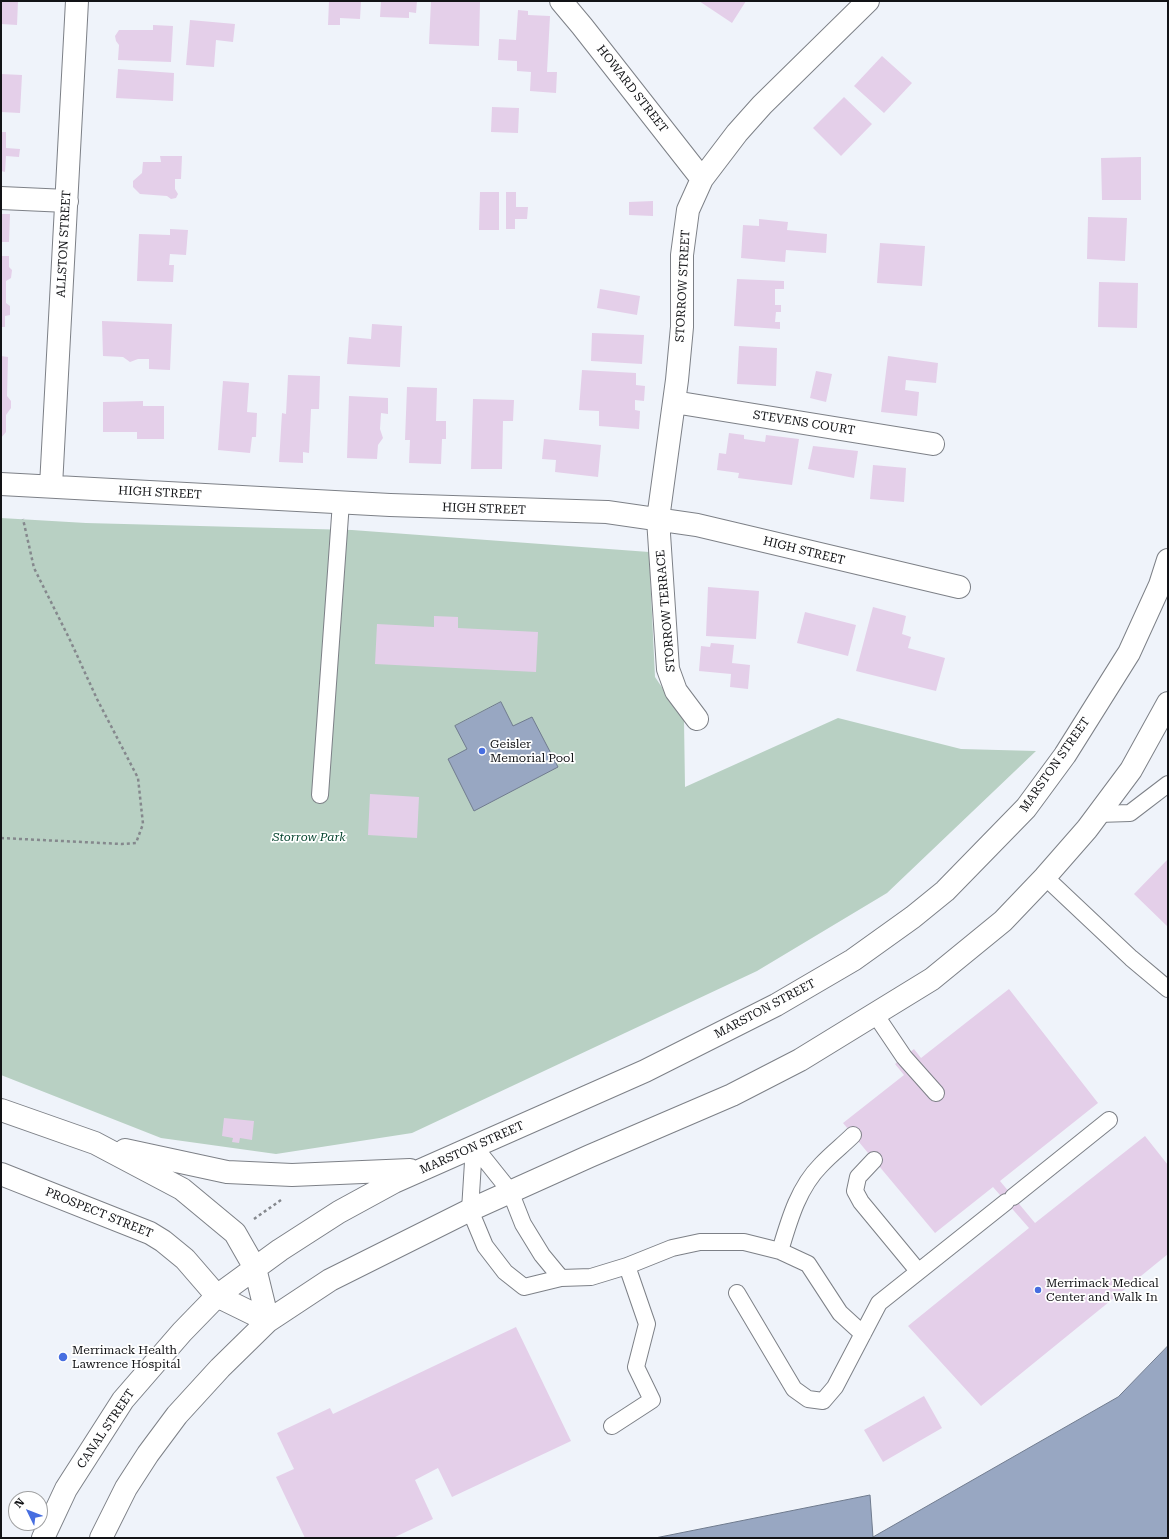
<!DOCTYPE html>
<style>
body{margin:0}
#map{position:relative;width:1169px;height:1539px;overflow:hidden;background:#eff3fa;font-family:"Roboto Serif",serif}
canvas{display:block}
.frame{position:absolute;inset:0;border:2px solid #121316;pointer-events:none}
.north{position:absolute;left:8px;top:1491px;width:40px;height:40px;box-sizing:border-box;background:#fff;border:1px solid #a0a1a2;border-radius:50%;rotate:313deg;font-size:11px;font-weight:700;line-height:16px;text-align:center;color:#121316}
.north::after{content:'';display:block;margin:auto;width:14px;height:18px;background:#476ee0;clip-path:polygon(50% 0,100% 100%,50% 72%,0 100%)}
</style>
<div id="map">
<canvas width="1169" height="1539"></canvas>
<div class="frame"></div>
<div class="north">N</div>
</div>
<script>
const ctx = document.querySelector('canvas').getContext('2d');
ctx.lineJoin = 'round';
function fillPath(path, color) {
  ctx.fillStyle = color;
  ctx.fill(path, 'evenodd');
}
function trace(path, color, width, dash) {
  ctx.strokeStyle = color;
  ctx.lineWidth = width;
  ctx.lineCap = dash ? 'butt' : 'round';
  ctx.setLineDash(dash || []);
  ctx.stroke(path);
}
function label(font, color, halo, rows, align = 'center') {
  ctx.font = font + ' "Roboto Serif",serif';
  ctx.lineWidth = 3.5;
  ctx.setLineDash([]);
  ctx.textBaseline = 'middle';
  ctx.strokeStyle = halo;
  ctx.fillStyle = color;
  for (const [text, x, y, turn = 0] of rows) {
    ctx.save();
    ctx.translate(x, y);
    ctx.rotate((+turn || 0) * Math.PI / 180);
    ctx.textAlign = isNaN(turn) ? turn : align;
    if (halo) ctx.strokeText(text, 0, 0);
    ctx.fillText(text, 0, 0);
    ctx.restore();
  }
}
const green = new Path2D(`
 M 1,518 L 86,523 L 352,530 L 649,552 L 655,677 L 684,720 L 685,787 L 838,718 L 961,749 L 1036,751 L 887,893 L 757,971 L 412,1133 L 276,1154 L 161,1138 L 1,1075 Z`);
const water = new Path2D(`
 M 501,702 L 513,726 L 532,717 L 558,767 L 474,811 L 448,759 L 467,749 L 455,726 Z
 M 1168,1346 L 1168,1538 L 655,1538 L 870,1495 L 873,1537 L 1118,1397 Z`);
const building = new Path2D(`
 M 1,1 L 18,1 L 17,25 L 1,24 Z
 M 329,1 L 361,1 L 360,19 L 340,18 L 340,25 L 328,25 Z
 M 381,1 L 417,1 L 416,13 L 409,12 L 409,18 L 380,17 Z
 M 431,1 L 480,1 L 479,46 L 429,44 Z
 M 699,1 L 746,1 L 732,23 Z
 M 518,10 L 528,11 L 528,15 L 550,16 L 547,72 L 557,72 L 556,93 L 530,91 L 531,72 L 517,71 L 517,61 L 498,60 L 499,39 L 516,40 Z
 M 190,20 L 235,24 L 233,42 L 216,40 L 214,67 L 186,65 Z
 M 153,25 L 173,26 L 171,62 L 118,60 L 119,45 L 116,41 L 115,36 L 119,30 L 153,30 Z
 M 882,56 L 912,83 L 884,113 L 854,86 Z
 M 118,69 L 174,73 L 173,101 L 116,98 Z
 M 1,74 L 22,75 L 20,113 L 1,112 Z
 M 844,97 L 872,124 L 841,156 L 813,128 Z
 M 492,107 L 519,108 L 518,133 L 491,132 Z
 M 1,132 L 6,132 L 6,148 L 20,149 L 19,157 L 6,156 L 5,172 L 1,171 Z
 M 160,156 L 182,156 L 181,179 L 175,179 L 175,189 L 178,194 L 176,198 L 171,199 L 167,196 L 140,194 L 133,187 L 133,181 L 142,173 L 143,162 L 161,162 Z
 M 1141,157 L 1141,200 L 1102,200 L 1101,158 Z
 M 480,192 L 499,192 L 499,230 L 479,230 Z
 M 506,192 L 516,192 L 516,207 L 528,207 L 527,219 L 515,219 L 515,229 L 506,229 Z
 M 653,201 L 653,216 L 629,215 L 629,202 Z
 M 1,214 L 10,214 L 9,242 L 1,242 Z
 M 1088,217 L 1127,218 L 1125,261 L 1087,259 Z
 M 759,219 L 788,222 L 787,230 L 827,234 L 826,253 L 786,250 L 785,262 L 741,258 L 743,225 L 759,226 Z
 M 170,229 L 188,230 L 186,255 L 170,254 L 169,265 L 174,265 L 173,282 L 137,281 L 139,234 L 170,235 Z
 M 880,243 L 925,246 L 922,286 L 877,283 Z
 M 1,256 L 9,256 L 9,267 L 12,270 L 11,278 L 6,281 L 6,303 L 10,306 L 10,315 L 5,316 L 5,327 L 1,327 Z
 M 737,279 L 784,281 L 784,289 L 775,289 L 775,305 L 781,305 L 781,312 L 776,312 L 775,322 L 780,322 L 780,329 L 734,326 Z
 M 1099,282 L 1138,283 L 1137,328 L 1098,327 Z
 M 600,289 L 640,296 L 637,315 L 597,308 Z
 M 102,321 L 172,324 L 170,370 L 149,369 L 149,359 L 138,359 L 130,362 L 123,357 L 103,356 Z
 M 372,324 L 402,326 L 400,367 L 347,364 L 349,337 L 371,339 Z
 M 592,333 L 644,335 L 642,364 L 591,361 Z
 M 739,346 L 777,348 L 776,386 L 737,384 Z
 M 1,356 L 8,357 L 7,396 L 11,401 L 11,408 L 6,415 L 6,432 L 1,438 Z
 M 888,356 L 938,363 L 936,383 L 906,380 L 905,390 L 919,392 L 917,416 L 881,412 Z
 M 582,370 L 636,373 L 636,385 L 645,386 L 644,401 L 635,400 L 635,410 L 640,411 L 639,429 L 599,426 L 599,411 L 579,410 Z
 M 816,371 L 832,374 L 826,402 L 810,398 Z
 M 288,375 L 320,376 L 319,409 L 311,409 L 309,453 L 303,452 L 303,463 L 279,462 L 282,413 L 286,414 Z
 M 223,381 L 249,383 L 247,412 L 257,413 L 256,437 L 252,437 L 250,453 L 218,450 Z
 M 407,387 L 437,388 L 436,421 L 446,421 L 446,439 L 442,439 L 441,464 L 409,463 L 410,440 L 405,440 Z
 M 349,396 L 388,398 L 388,414 L 381,413 L 380,429 L 383,438 L 378,445 L 377,459 L 347,458 Z
 M 473,399 L 514,400 L 513,421 L 503,421 L 502,469 L 471,469 Z
 M 143,401 L 143,406 L 164,406 L 164,439 L 137,439 L 137,432 L 103,432 L 103,402 Z
 M 729,433 L 744,435 L 744,439 L 765,442 L 766,435 L 799,439 L 792,485 L 738,478 L 739,473 L 717,470 L 719,453 L 726,454 Z
 M 544,439 L 601,445 L 598,477 L 555,472 L 556,460 L 542,459 Z
 M 813,446 L 858,451 L 854,478 L 808,469 Z
 M 873,465 L 906,468 L 904,502 L 870,499 Z
 M 708,587 L 759,591 L 756,639 L 706,636 Z
 M 873,607 L 906,616 L 902,634 L 911,637 L 908,648 L 945,658 L 936,691 L 856,671 Z
 M 805,612 L 856,625 L 848,656 L 797,643 Z
 M 434,616 L 458,617 L 458,628 L 538,632 L 536,672 L 375,664 L 377,624 L 434,627 Z
 M 711,643 L 734,645 L 732,663 L 750,665 L 748,689 L 730,687 L 731,674 L 699,671 L 701,646 L 710,647 Z
 M 370,794 L 419,797 L 417,838 L 368,835 Z
 M 1168,859 L 1168,927 L 1134,894 Z
 M 1009,989 L 1098,1103 L 1000,1181 L 1035,1223 L 1145,1136 L 1168,1165 L 1168,1254 L 981,1406 L 908,1326 L 1029,1228 L 993,1187 L 935,1233 L 843,1123 L 904,1075 L 895,1064 L 914,1049 L 921,1058 Z
 M 224,1118 L 254,1121 L 252,1140 L 240,1138 L 239,1143 L 232,1142 L 233,1138 L 222,1136 Z
 M 516,1327 L 571,1441 L 452,1497 L 438,1468 L 415,1480 L 433,1519 L 393,1538 L 305,1538 L 276,1477 L 294,1469 L 277,1433 L 330,1408 L 333,1414 Z
 M 924,1396 L 942,1428 L 883,1462 L 864,1430 Z`);
const path = new Path2D(`
 M 1,838 L 122,844 L 136,843 L 143,824 L 138,778 L 97,699 L 70,640 L 34,568 L 23,519
 M 254,1219 L 281,1200`);
const service = new Path2D(`
 M 320,795 L 341,502
 M 1098,814 L 1130,813 L 1168,784
 M 1045,877 L 1131,958 L 1168,989
 M 875,1014 L 904,1057 L 936,1093
 M 474,1146 L 470,1210 L 485,1246 L 505,1272 L 524,1287 L 561,1278 L 591,1277 L 627,1266 L 672,1248 L 700,1242 L 744,1242 L 780,1251 L 808,1264 L 840,1313 L 863,1334
 M 474,1146 L 510,1191 L 523,1224 L 542,1255 L 561,1278
 M 874,1160 L 858,1177 L 855,1191 L 861,1202 L 918,1271
 M 1013,1197 L 1109,1120
 M 780,1251 C 789,1221 798,1188 821,1165 C 831,1154 843,1145 853,1135
 M 737,1293 L 794,1389 L 808,1399 L 823,1401 L 835,1387 L 879,1303 L 1006,1202
 M 612,1426 L 652,1400 L 636,1367 L 647,1324 L 627,1266`);
const minor = new Path2D(`
 M 561,1 L 582,26 L 702,179
 M 1,198 L 67,201
 M 674,402 L 933,444
 M 1,484 L 390,505 L 607,512 L 697,525 L 959,587
 M 51,486 L 77,1
 M 697,719 L 676,691 L 668,669 L 658,519 L 677,380 L 682,327 L 682,255 L 688,210 L 702,179 L 737,133 L 762,105 L 868,1`);
const secondary = new Path2D(`
 M 1,1110 L 95,1143 L 182,1189 L 235,1233 L 255,1268 L 268,1321
 M 125,1150 L 227,1172 L 292,1175 L 410,1170
 M 1,1174 L 150,1233 L 163,1241 L 185,1259 L 217,1296 L 268,1321
 M 43,1538 L 66,1489 L 123,1400 L 182,1332 L 217,1296 L 280,1250 L 339,1212 L 394,1182 L 645,1071 L 776,1005 L 853,960 L 913,917 L 945,891 L 1026,808 L 1065,755 L 1129,653 L 1160,585 L 1168,560
 M 101,1538 L 126,1488 L 148,1454 L 177,1415 L 220,1368 L 268,1321 L 330,1280 L 470,1210 L 590,1156 L 732,1095 L 800,1060 L 932,979 L 1003,921 L 1045,877 L 1087,829 L 1131,770 L 1168,703`);
const markers = [
 [482,751,4,"#476ee0"],
 [1038,1290,4,"#476ee0"],
 [63,1357,5,"#476ee0"]
];
const streetNames = [
 ["HOWARD STREET",632,89,52],
 ["ALLSTON STREET",64,244,-87],
 ["STORROW STREET",683,286,-87],
 ["STEVENS COURT",804,423,9],
 ["HIGH STREET",160,493,3],
 ["HIGH STREET",484,509,2],
 ["HIGH STREET",804,551,14],
 ["STORROW TERRACE",666,611,-95],
 ["MARSTON STREET",1055,765,-55],
 ["MARSTON STREET",765,1009,-28],
 ["MARSTON STREET",472,1148,-24],
 ["PROSPECT STREET",99,1213,22],
 ["CANAL STREET",106,1429,-56]
];
const poiNames = [
 ["Geisler",490,744],
 ["Memorial Pool",490,758],
 ["Merrimack Medical",1046,1283],
 ["Center and Walk In",1046,1297],
 ["Merrimack Health",72,1350],
 ["Lawrence Hospital",72,1364]
];
const parkNames = [
 ["Storrow Park",309,837]
];
fillPath(green, '#b8d0c3');
fillPath(water, '#98a7c2');
trace(water, '#707b8e', 1);
fillPath(building, '#e4cfe9');
trace(service, '#7d8087', 18);
trace(minor, '#7d8087', 24);
trace(secondary, '#7d8087', 24);
trace(path, '#85888d', 2.5, [3, 3]);
trace(service, '#fff', 16);
trace(minor, '#fff', 22);
trace(secondary, '#fff', 22);
for (const [x, y, r, color] of markers) {
  const dot = new Path2D();
  dot.arc(x, y, r, 0, 2 * Math.PI);
  ctx.fillStyle = color;
  ctx.fill(dot);
  trace(dot, '#fff', 1.5);
}
label('12px', '#121316', '#fff', streetNames);
label('12px', '#121316', '#fff', poiNames, 'left');
label('italic 12px', '#06452f', '#fff', parkNames);
</script>
